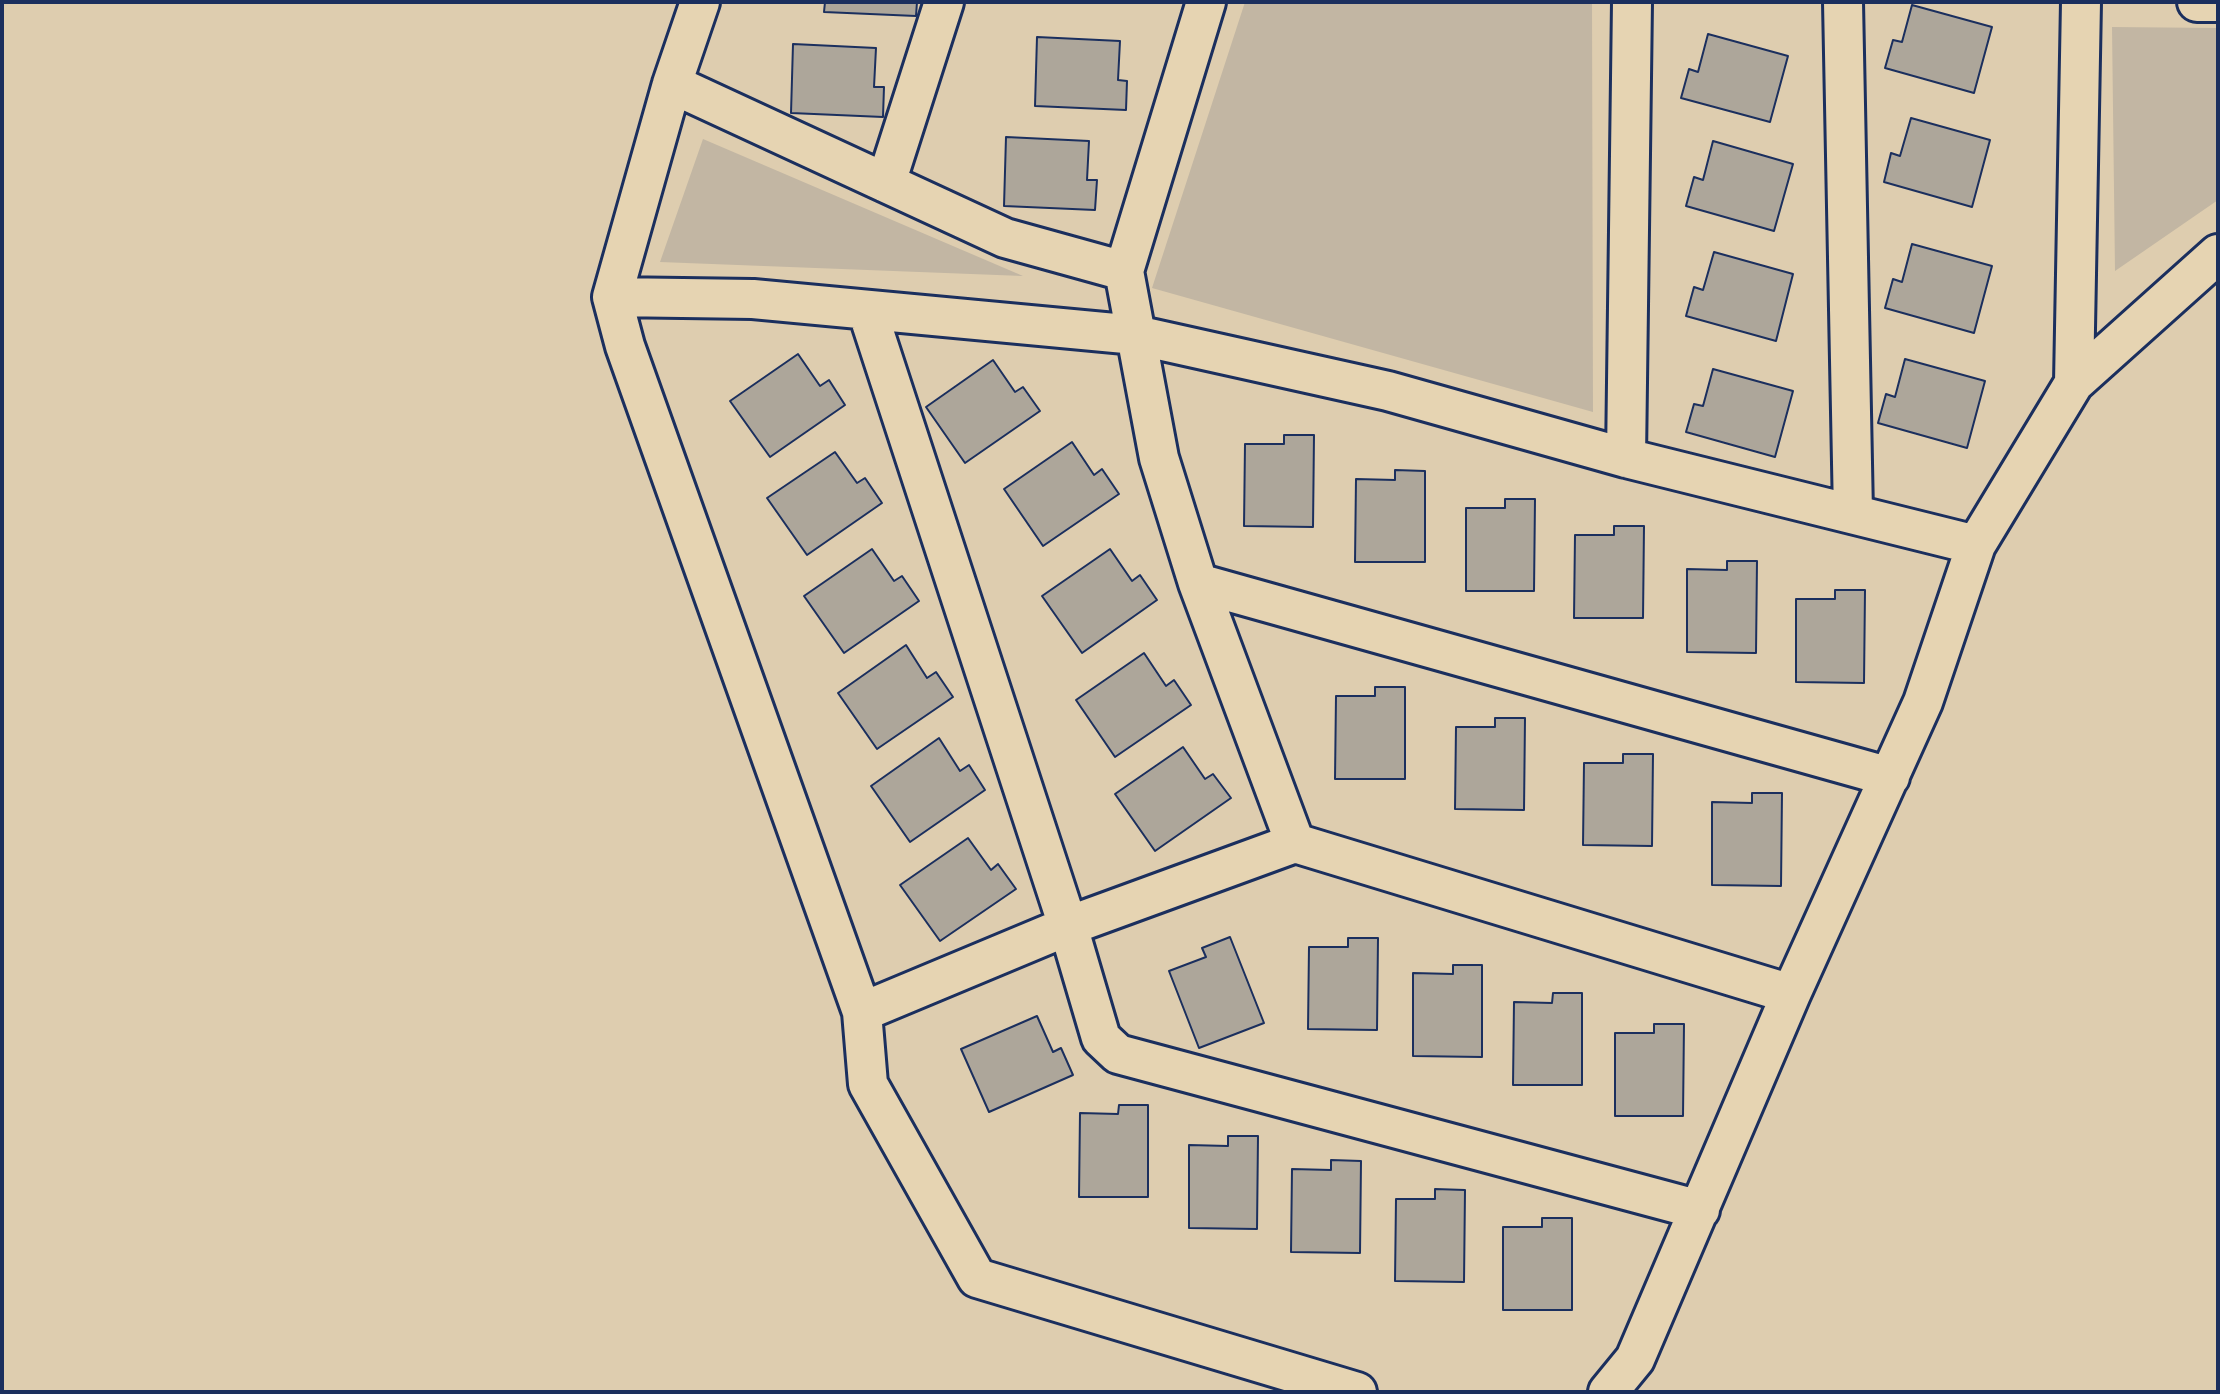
<!DOCTYPE html>
<style>
body{margin:0}
#map{position:relative;width:2220px;height:1394px;overflow:hidden;background:#decdaf;font-family:Mynerve,sans-serif}
canvas{display:block}
.frame{position:absolute;inset:0;border:4px solid #1b2f5e;pointer-events:none}
</style>
<div id="map">
<canvas width="2220" height="1394"></canvas>
<div class="frame"></div>
</div>
<script>
const ctx = document.querySelector('canvas').getContext('2d');
ctx.lineJoin = 'round';
function fillPath(path, color) {
  ctx.fillStyle = color;
  ctx.fill(path, 'evenodd');
}
function trace(path, color, width, dash) {
  ctx.strokeStyle = color;
  ctx.lineWidth = width;
  ctx.lineCap = dash ? 'butt' : 'round';
  ctx.setLineDash(dash || []);
  ctx.stroke(path);
}
const green = new Path2D(`
 M 1245,2 L 1592,2 L 1593,412 L 1152,288 Z
 M 2112,27 L 2218,28 L 2218,200 L 2115,271 Z
 M 703,139 L 1023,276 L 660,262 Z`);
const building = new Path2D(`
 M 825,2 L 917,2 L 916,16 L 824,12 Z
 M 1912,5 L 1992,27 L 1974,93 L 1885,68 L 1893,40 L 1902,42 Z
 M 1708,34 L 1788,56 L 1770,122 L 1681,98 L 1689,69 L 1698,72 Z
 M 1037,37 L 1120,41 L 1118,80 L 1127,81 L 1126,110 L 1035,106 Z
 M 793,44 L 876,48 L 874,87 L 884,87 L 883,117 L 791,113 Z
 M 1911,118 L 1990,140 L 1972,207 L 1884,182 L 1891,153 L 1900,156 Z
 M 1006,137 L 1089,141 L 1087,180 L 1097,180 L 1095,210 L 1004,206 Z
 M 1713,141 L 1793,164 L 1774,231 L 1686,206 L 1694,177 L 1703,180 Z
 M 1912,244 L 1992,266 L 1974,333 L 1885,308 L 1893,279 L 1902,282 Z
 M 1714,252 L 1793,274 L 1776,341 L 1686,316 L 1694,287 L 1703,290 Z
 M 798,354 L 820,386 L 829,380 L 845,405 L 770,457 L 730,401 Z
 M 1905,359 L 1985,381 L 1967,448 L 1878,423 L 1886,394 L 1895,397 Z
 M 993,360 L 1015,392 L 1023,387 L 1040,411 L 965,463 L 926,407 Z
 M 1713,369 L 1793,391 L 1775,457 L 1686,432 L 1694,404 L 1703,406 Z
 M 1284,435 L 1314,435 L 1313,527 L 1244,526 L 1245,444 L 1284,444 Z
 M 1072,442 L 1094,475 L 1102,469 L 1119,494 L 1043,546 L 1004,489 Z
 M 835,452 L 857,483 L 865,478 L 882,503 L 807,555 L 767,498 Z
 M 1395,470 L 1425,471 L 1425,562 L 1355,562 L 1356,479 L 1395,480 Z
 M 1505,499 L 1535,499 L 1534,591 L 1466,591 L 1466,508 L 1505,508 Z
 M 1614,526 L 1644,526 L 1643,618 L 1574,618 L 1575,535 L 1614,535 Z
 M 872,549 L 894,581 L 902,576 L 919,601 L 844,653 L 804,596 Z
 M 1110,549 L 1132,581 L 1140,575 L 1157,600 L 1082,653 L 1042,596 Z
 M 1727,561 L 1757,561 L 1756,653 L 1687,652 L 1687,569 L 1727,570 Z
 M 1835,590 L 1865,590 L 1864,683 L 1796,682 L 1796,599 L 1835,599 Z
 M 906,645 L 927,678 L 936,672 L 953,697 L 877,749 L 838,693 Z
 M 1144,653 L 1166,686 L 1174,680 L 1191,705 L 1115,757 L 1076,700 Z
 M 1375,687 L 1405,687 L 1405,779 L 1335,779 L 1336,696 L 1375,696 Z
 M 1495,718 L 1525,718 L 1524,810 L 1455,809 L 1456,727 L 1495,727 Z
 M 939,738 L 960,771 L 969,765 L 985,790 L 910,842 L 871,786 Z
 M 1183,747 L 1205,779 L 1213,774 L 1231,798 L 1155,851 L 1115,794 Z
 M 1623,754 L 1653,754 L 1652,846 L 1583,845 L 1584,763 L 1623,763 Z
 M 1752,793 L 1782,793 L 1781,886 L 1712,885 L 1712,802 L 1752,803 Z
 M 968,838 L 991,870 L 998,864 L 1016,889 L 940,941 L 900,885 Z
 M 1230,937 L 1264,1023 L 1199,1048 L 1169,971 L 1206,957 L 1202,948 Z
 M 1348,938 L 1378,938 L 1377,1030 L 1308,1029 L 1309,947 L 1348,947 Z
 M 1453,965 L 1482,965 L 1482,1057 L 1413,1056 L 1413,973 L 1453,974 Z
 M 1553,993 L 1582,993 L 1582,1085 L 1513,1085 L 1514,1002 L 1552,1003 Z
 M 1037,1016 L 1053,1052 L 1061,1048 L 1073,1075 L 989,1112 L 961,1049 Z
 M 1654,1024 L 1684,1024 L 1683,1116 L 1615,1116 L 1615,1033 L 1654,1033 Z
 M 1119,1105 L 1148,1105 L 1148,1197 L 1079,1197 L 1080,1113 L 1118,1114 Z
 M 1228,1136 L 1258,1136 L 1257,1229 L 1189,1228 L 1189,1145 L 1228,1146 Z
 M 1331,1160 L 1361,1161 L 1360,1253 L 1291,1252 L 1292,1169 L 1331,1170 Z
 M 1435,1189 L 1465,1190 L 1464,1282 L 1395,1281 L 1396,1199 L 1435,1199 Z
 M 1542,1218 L 1572,1218 L 1572,1310 L 1503,1310 L 1503,1227 L 1542,1227 Z`);
const minor = new Path2D(`
 M 700,2 L 672,84 L 612,297 L 625,346 L 862,1012 L 868,1084 L 977,1278 L 1357,1392
 M 1206,2 L 1124,271 L 1159,458 L 1198,583 L 1295,843
 M 1843,2 L 1853,514
 M 2197,2 L 2218,2
 M 672,84 L 1005,238 L 1124,271
 M 886,183 L 944,2
 M 612,297 L 753,299 L 1136,335 L 1388,391 L 1626,458 L 1976,545
 M 867,310 L 1068,926 L 1101,1038 L 1118,1054 L 1700,1210
 M 2074,383 L 2081,2
 M 1626,458 L 1632,2
 M 1198,583 L 1890,777
 M 862,1012 L 1068,926 L 1295,843 L 1791,994
 M 1608,1392 L 1635,1359 L 1791,994 L 1923,702 L 1976,545 L 2074,383 L 2218,254`);
fillPath(green, '#c2b6a3');
fillPath(building, '#ada69a');
trace(building, '#1b2f5e', 2);
trace(minor, '#1b2f5e', 44);
trace(minor, '#e6d4b2', 38);
</script>
